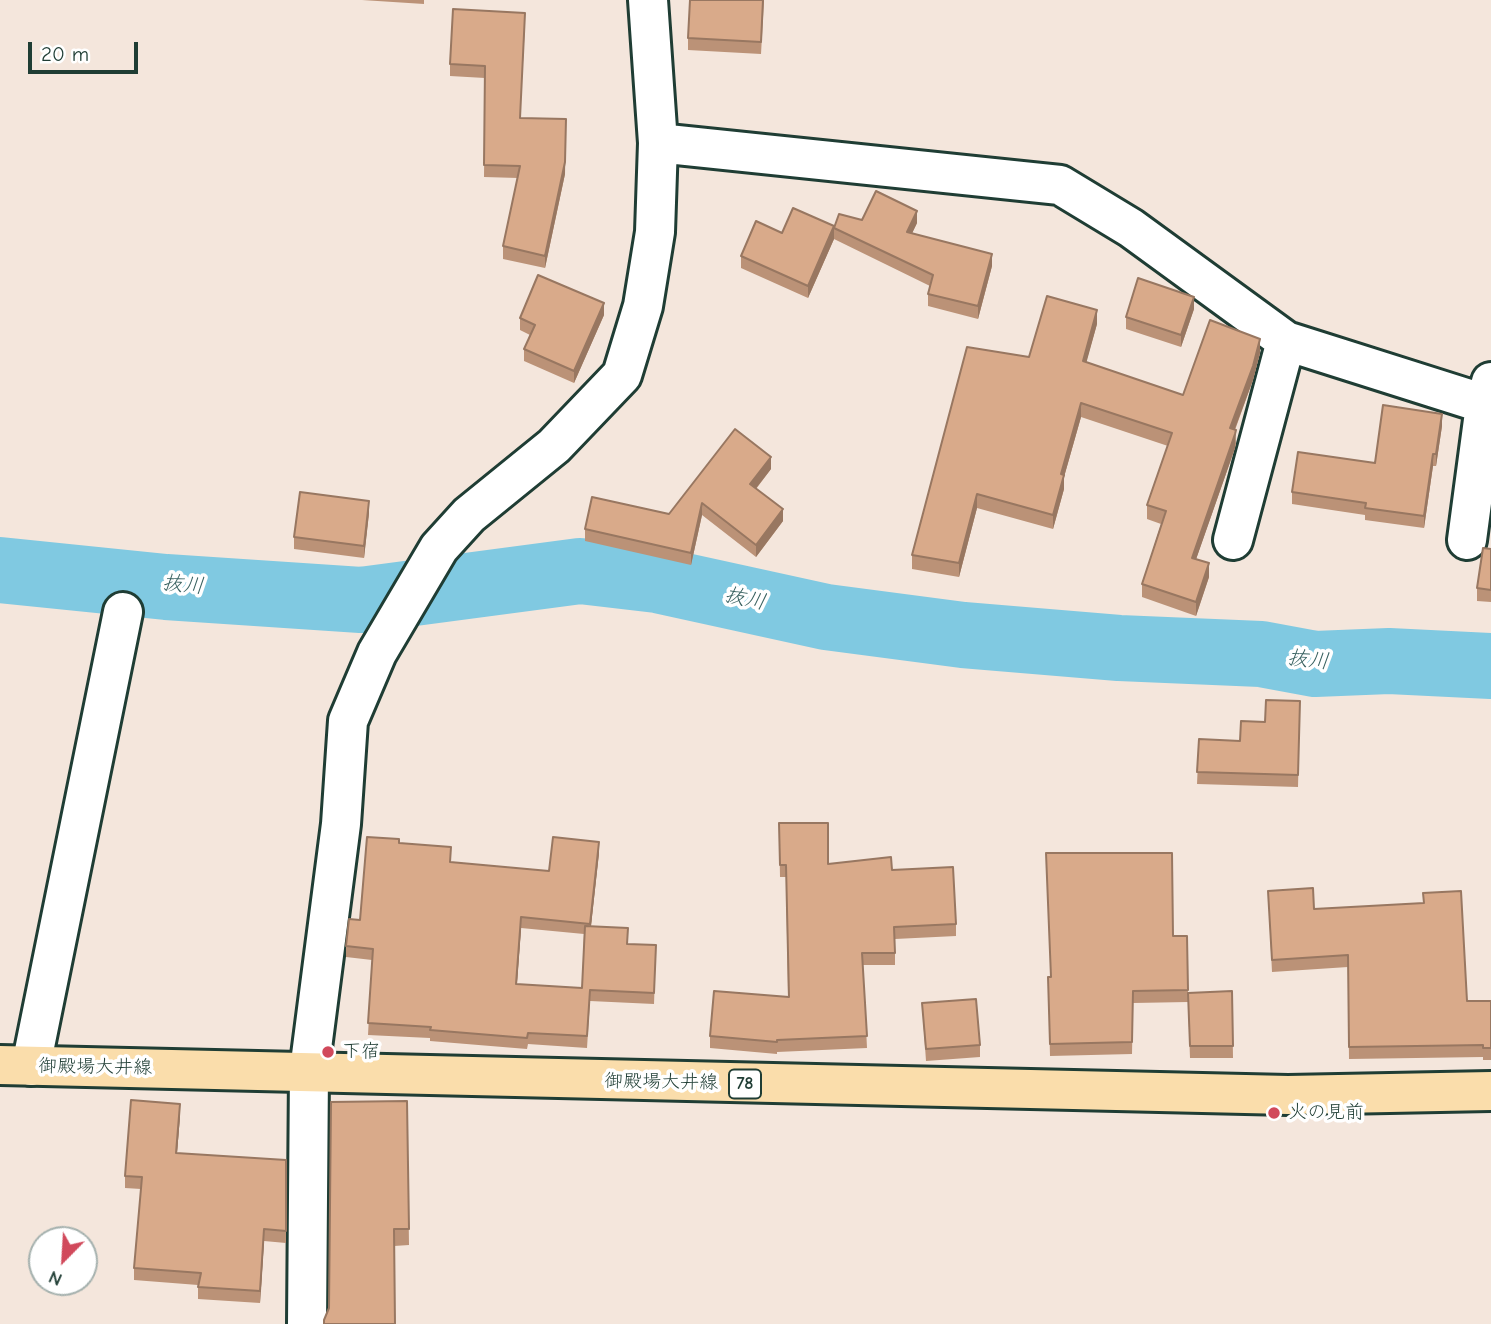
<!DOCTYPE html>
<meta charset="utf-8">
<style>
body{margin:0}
#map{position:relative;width:1491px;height:1324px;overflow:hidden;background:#f4e6dc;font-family:"Comic Neue",sans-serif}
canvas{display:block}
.north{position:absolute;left:28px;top:1226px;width:70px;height:70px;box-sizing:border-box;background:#fff;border:2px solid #a5b1ae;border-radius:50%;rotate:204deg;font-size:19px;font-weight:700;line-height:28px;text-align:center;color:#1f3d34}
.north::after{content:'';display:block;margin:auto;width:24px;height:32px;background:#d1495b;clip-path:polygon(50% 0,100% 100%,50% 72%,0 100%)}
.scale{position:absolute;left:28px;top:42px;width:110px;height:32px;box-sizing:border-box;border:4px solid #1f3d34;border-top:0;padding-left:9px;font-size:21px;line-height:24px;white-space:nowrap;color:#1f3d34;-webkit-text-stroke:5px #fff;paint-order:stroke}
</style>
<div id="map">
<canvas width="1491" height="1324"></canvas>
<div class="north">N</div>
<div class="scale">20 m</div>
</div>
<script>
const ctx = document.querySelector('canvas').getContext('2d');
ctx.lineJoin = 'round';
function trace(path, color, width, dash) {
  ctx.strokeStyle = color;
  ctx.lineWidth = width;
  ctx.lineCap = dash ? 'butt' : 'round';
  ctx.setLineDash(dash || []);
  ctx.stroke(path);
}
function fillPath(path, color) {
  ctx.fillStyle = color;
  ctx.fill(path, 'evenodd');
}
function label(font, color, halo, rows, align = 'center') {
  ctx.font = font + ' "Comic Neue","Klee One",sans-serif';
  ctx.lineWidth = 7;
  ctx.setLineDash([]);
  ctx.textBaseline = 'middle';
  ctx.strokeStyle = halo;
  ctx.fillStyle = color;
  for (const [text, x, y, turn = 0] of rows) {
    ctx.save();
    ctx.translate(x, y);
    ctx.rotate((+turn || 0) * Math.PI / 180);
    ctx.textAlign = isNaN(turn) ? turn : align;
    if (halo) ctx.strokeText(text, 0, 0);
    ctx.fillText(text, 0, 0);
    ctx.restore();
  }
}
const river = new Path2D(`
 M 0,570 L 166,587 L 361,600 L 580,571 L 657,580 L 826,617 L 963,635 L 1119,648 L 1261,654 L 1315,664 L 1389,661 L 1491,666`);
const minor = new Path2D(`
 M 658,143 L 1060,185 L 1131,228 L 1286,341 L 1491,406
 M 1233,540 L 1286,341
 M 1467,540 L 1485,405 L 1491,382
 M 31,1066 L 123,612
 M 307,1324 L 309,1071 L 341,824 L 348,721 L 377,653 L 439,548 L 469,515 L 554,446 L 622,375 L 643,306 L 655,232 L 658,143 L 648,0`);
const major = new Path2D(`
 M 0,1065 L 1288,1095 L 1491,1091`);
const wall = new Path2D(`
 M 362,0 L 424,0 L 424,4 Z
 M 764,0 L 761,54 L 688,50 L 688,38 Z
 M 525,25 L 520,118 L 565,174 L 545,268 L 503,259 L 503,246 L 518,178 L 484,177 L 485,78 L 450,76 L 450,64 Z
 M 862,220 L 917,223 L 912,233 L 992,266 L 978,319 L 928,306 L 928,294 L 930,286 L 834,239 L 808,298 L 741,268 L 741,256 L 782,233 L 834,226 Z
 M 1194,309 L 1181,347 L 1126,329 L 1126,317 Z
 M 604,315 L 574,383 L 524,361 L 524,349 L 530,335 L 520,330 L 520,318 Z
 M 1097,324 L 1086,362 L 1183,395 L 1260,353 L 1253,380 L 1235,430 L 1236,444 L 1235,448 L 1196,559 L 1209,577 L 1196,616 L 1142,597 L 1142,584 L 1161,524 L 1147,519 L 1147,505 L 1168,446 L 1081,417 L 1064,477 L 1064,489 L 1053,529 L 977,508 L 959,577 L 912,569 L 912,555 L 1029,357 Z
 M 1442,426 L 1436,466 L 1433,466 L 1424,528 L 1365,520 L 1365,515 L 1292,504 L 1292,492 L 1375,463 Z
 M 771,469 L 756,489 L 783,521 L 756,557 L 702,515 L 691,565 L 585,541 L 585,529 L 669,514 Z
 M 369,513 L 364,558 L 294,549 L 294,537 Z
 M 1491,549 L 1491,602 L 1477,601 L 1477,588 Z
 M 1300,701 L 1298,787 L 1197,784 L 1199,739 L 1240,741 L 1265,722 Z
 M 779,823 L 828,864 L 892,870 L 956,924 L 956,936 L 895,939 L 895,965 L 863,965 L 867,1048 L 777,1052 L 777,1054 L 710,1048 L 710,1036 L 788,997 L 786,877 L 780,877 Z
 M 399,843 L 451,862 L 549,871 L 599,853 L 591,926 L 628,944 L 656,945 L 654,1004 L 590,1001 L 587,1048 L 528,1044 L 527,1049 L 430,1041 L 430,1038 L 368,1035 L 372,960 L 346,957 L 346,946 ZM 521,928 L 584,934 L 582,988 L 517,984 Z
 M 1268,891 L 1314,909 L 1467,1001 L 1491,1001 L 1491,1060 L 1483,1060 L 1483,1057 L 1349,1059 L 1348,967 L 1272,972 Z
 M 1173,936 L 1187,936 L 1188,993 L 1232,991 L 1233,1058 L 1190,1058 L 1188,1002 L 1133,1003 L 1132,1054 L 1050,1056 L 1048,977 L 1051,977 Z
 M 922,1003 L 980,1045 L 980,1057 L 926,1061 Z
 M 407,1101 L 409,1245 L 394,1246 L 329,1308 Z
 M 180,1116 L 177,1153 L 286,1160 L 286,1243 L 264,1241 L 260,1303 L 198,1299 L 198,1285 L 134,1280 L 134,1268 L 141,1189 L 125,1188 L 125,1176 Z`);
const shadedWall = new Path2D(`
 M 566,119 L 565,174 L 545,268 L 545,256 Z
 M 917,211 L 917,223 L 907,244 L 907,232 Z
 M 834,226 L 834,239 L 808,298 L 808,286 Z
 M 992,254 L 992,266 L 978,319 L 978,306 Z
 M 1194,297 L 1194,309 L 1181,347 L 1181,335 Z
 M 604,303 L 604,315 L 574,383 L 574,371 Z
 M 1097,310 L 1097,324 L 1083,375 L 1083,361 Z
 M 1260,339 L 1260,353 L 1253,380 L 1230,442 L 1230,428 Z
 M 1081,403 L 1081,417 L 1064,477 L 1064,489 L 1053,529 L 1053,515 L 1061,474 Z
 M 1442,414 L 1442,426 L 1436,466 L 1436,454 Z
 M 1236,430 L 1235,448 L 1192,571 L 1192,558 Z
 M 1433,454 L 1433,466 L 1424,528 L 1424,516 Z
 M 771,457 L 771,469 L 750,496 L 750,484 Z
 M 977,494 L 977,508 L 959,577 L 959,563 Z
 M 369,501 L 369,513 L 364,558 L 364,546 Z
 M 702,503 L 702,515 L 691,565 L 691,553 Z
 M 783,509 L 783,521 L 756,557 L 756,545 Z
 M 1209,563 L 1209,577 L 1196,616 L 1196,602 Z
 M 599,842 L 599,853 L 590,935 L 590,924 Z
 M 521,917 L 521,928 L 516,995 L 516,984 Z
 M 180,1104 L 180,1116 L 176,1165 L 176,1153 Z
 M 264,1229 L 264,1241 L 260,1303 L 260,1291 Z`);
const building = new Path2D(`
 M 690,0 L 763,0 L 761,42 L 688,38 Z
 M 453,9 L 525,13 L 520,118 L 566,119 L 565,162 L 545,256 L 503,246 L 520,166 L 484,165 L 485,66 L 450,64 Z
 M 876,191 L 917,211 L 907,232 L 992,254 L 978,306 L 928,294 L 933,275 L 834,228 L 839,214 L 862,220 Z
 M 793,208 L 834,226 L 808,286 L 741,256 L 756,221 L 782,233 Z
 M 538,275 L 604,303 L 574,371 L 524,349 L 535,325 L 520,318 Z
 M 1138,278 L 1194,297 L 1181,335 L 1126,317 Z
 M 1047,296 L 1097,310 L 1083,361 L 1183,395 L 1210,320 L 1260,339 L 1253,366 L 1230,428 L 1236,430 L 1235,434 L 1192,558 L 1209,563 L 1196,602 L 1142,584 L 1166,511 L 1147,505 L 1172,433 L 1081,403 L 1061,474 L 1064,475 L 1053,515 L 977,494 L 959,563 L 912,555 L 967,347 L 1029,357 Z
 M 1383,405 L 1442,414 L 1436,454 L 1433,454 L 1424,516 L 1365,508 L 1366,503 L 1292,492 L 1298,452 L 1375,463 Z
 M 735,429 L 771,457 L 750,484 L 783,509 L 756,545 L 702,503 L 691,553 L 585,529 L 592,497 L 669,514 Z
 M 300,492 L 369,501 L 364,546 L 294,537 Z
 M 1483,548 L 1491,549 L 1491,590 L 1477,588 Z
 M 1266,700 L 1300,701 L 1298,775 L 1197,772 L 1199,739 L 1240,741 L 1241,721 L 1265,722 Z
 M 779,823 L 828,823 L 828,864 L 891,857 L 892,870 L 953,867 L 956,924 L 894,927 L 895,953 L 862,953 L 867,1036 L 777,1040 L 777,1042 L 710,1036 L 714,991 L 789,997 L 786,865 L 780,865 Z
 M 367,837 L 399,839 L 399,843 L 451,847 L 450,862 L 549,871 L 553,837 L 599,842 L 590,924 L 521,917 L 516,984 L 582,988 L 585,926 L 628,928 L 627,944 L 656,945 L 654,993 L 590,990 L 587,1036 L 528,1033 L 527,1038 L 430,1030 L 431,1027 L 368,1023 L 373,949 L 346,946 L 349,919 L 360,920 Z
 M 1046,853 L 1172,853 L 1173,936 L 1187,936 L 1188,990 L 1133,991 L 1132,1042 L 1050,1044 L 1048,977 L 1051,977 Z
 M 1313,888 L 1314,909 L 1424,903 L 1423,893 L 1461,891 L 1467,1001 L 1491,1001 L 1491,1048 L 1483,1048 L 1483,1045 L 1349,1047 L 1348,955 L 1272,960 L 1268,891 Z
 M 1232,991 L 1233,1046 L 1190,1046 L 1188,993 Z
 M 976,999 L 980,1045 L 926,1049 L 922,1003 Z
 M 131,1100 L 180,1104 L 176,1153 L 286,1160 L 286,1231 L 264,1229 L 260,1291 L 198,1287 L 201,1273 L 134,1268 L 142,1177 L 125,1176 Z
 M 407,1101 L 409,1229 L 394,1229 L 395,1324 L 324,1324 L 324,1320 L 329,1308 L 331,1102 Z`);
const markers = [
 [328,1052,7,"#d1495b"],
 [1274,1113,7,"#d1495b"]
];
const shields = [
 [745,1084,32]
];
const shieldNames = [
 ["78",745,1084]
];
const poiNames = [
 ["下宿",342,1052],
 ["火の見前",1288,1113]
];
const streetNames = [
 ["御殿場大井線",95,1067,1],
 ["御殿場大井線",661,1082,1]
];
const waterNames = [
 ["抜川",183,585,5],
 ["抜川",745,599,12],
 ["抜川",1308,660,6]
];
trace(river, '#80c9e1', 66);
trace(minor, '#1f3d34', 44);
trace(major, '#1f3d34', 44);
trace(minor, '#fff', 38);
trace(major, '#faddab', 38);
fillPath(wall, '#bb9277');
fillPath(shadedWall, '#987761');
fillPath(building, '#d9aa8a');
trace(building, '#987761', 2);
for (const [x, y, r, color] of markers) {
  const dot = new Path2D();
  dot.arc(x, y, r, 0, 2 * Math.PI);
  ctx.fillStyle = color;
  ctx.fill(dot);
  trace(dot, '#fff', 2.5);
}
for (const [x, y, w] of shields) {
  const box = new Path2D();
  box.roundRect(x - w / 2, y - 14.5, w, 29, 5);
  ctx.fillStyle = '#fff';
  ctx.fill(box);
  trace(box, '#1f3d34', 2);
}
label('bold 18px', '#1f3d34', null, shieldNames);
label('19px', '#1f3d34', '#fff', poiNames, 'left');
label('19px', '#1f3d34', '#fff', streetNames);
label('italic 21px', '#37605f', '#fff', waterNames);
</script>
